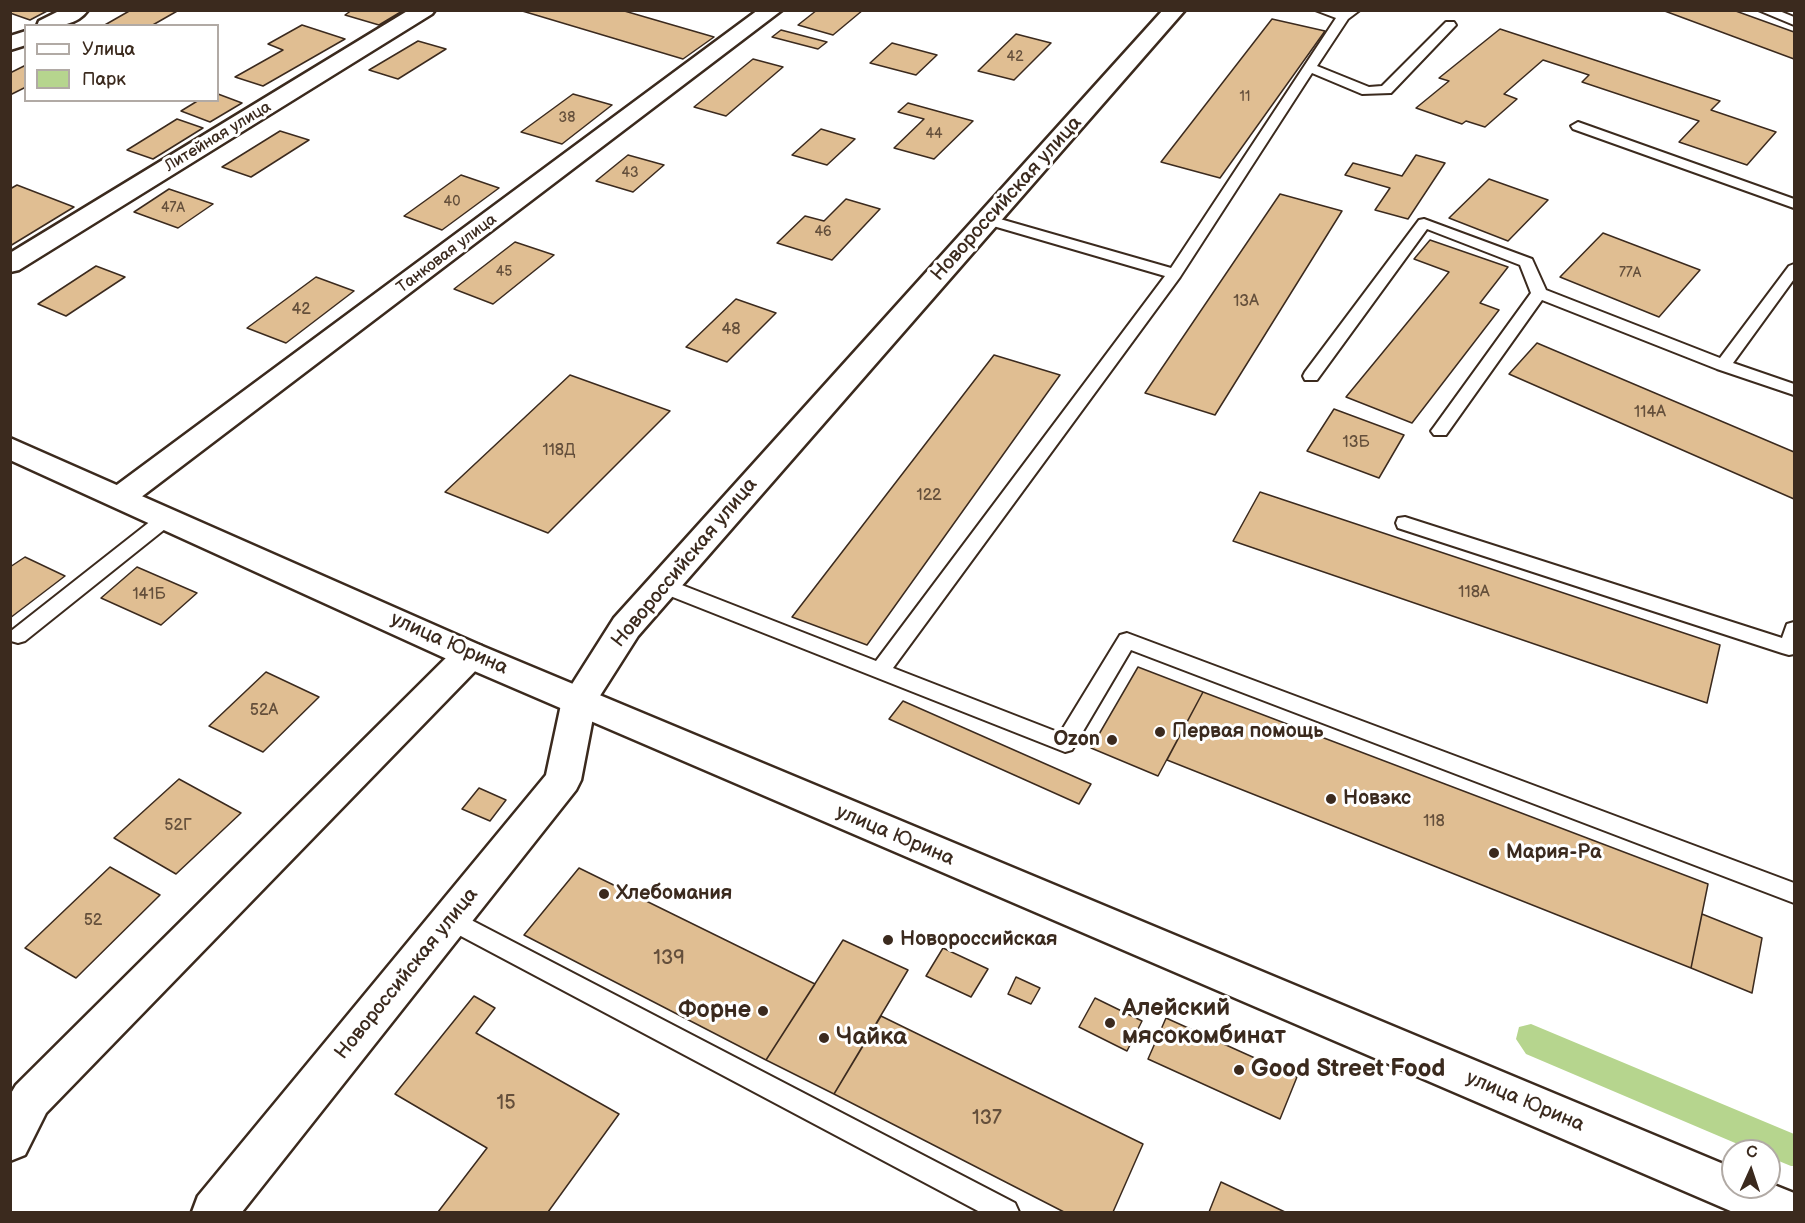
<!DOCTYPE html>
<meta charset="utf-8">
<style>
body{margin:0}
#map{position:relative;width:1805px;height:1223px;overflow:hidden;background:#fff;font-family:"Balsamiq Sans",sans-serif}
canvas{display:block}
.frame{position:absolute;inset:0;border:12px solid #3b2a1e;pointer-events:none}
.legend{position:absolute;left:24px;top:24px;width:195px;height:78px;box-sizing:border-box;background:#fff;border:2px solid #b1aaa5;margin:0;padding:8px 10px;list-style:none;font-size:18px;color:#3b2a1e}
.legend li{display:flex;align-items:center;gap:12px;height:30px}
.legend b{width:30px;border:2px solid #b1aaa5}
.north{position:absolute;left:1721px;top:1139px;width:60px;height:60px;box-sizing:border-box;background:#fff;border:2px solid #b1aaa5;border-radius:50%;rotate:3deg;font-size:16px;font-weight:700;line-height:24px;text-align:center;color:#3b2a1e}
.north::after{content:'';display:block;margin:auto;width:21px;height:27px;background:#3b2a1e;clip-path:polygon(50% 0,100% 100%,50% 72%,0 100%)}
</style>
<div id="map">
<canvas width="1805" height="1223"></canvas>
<div class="frame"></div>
<ul class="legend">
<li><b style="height:8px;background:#fff"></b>Улица</li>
<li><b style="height:16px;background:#b6d58e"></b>Парк</li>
</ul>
<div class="north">С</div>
</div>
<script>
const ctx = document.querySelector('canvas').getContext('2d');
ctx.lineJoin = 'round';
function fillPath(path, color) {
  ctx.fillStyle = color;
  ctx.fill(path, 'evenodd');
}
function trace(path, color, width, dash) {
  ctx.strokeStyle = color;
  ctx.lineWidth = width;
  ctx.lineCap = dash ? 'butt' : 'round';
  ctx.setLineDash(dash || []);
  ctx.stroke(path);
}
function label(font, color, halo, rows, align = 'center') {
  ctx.font = font + ' "Balsamiq Sans",sans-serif';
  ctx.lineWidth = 6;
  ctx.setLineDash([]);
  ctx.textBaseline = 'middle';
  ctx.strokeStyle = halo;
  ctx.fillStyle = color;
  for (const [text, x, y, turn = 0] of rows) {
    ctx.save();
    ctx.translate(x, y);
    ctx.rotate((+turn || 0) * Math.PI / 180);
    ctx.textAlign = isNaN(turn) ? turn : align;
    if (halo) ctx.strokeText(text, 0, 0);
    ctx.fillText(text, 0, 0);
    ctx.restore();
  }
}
const green = new Path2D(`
 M 1531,1024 L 1794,1134 L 1794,1166 L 1791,1166 L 1769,1157 L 1769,1151 L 1754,1151 L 1526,1054 L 1516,1039 L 1519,1027 Z`);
const building = new Path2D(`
 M 10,10 L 49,10 L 30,20 L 10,13 Z
 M 131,10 L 179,10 L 151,26 L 103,26 Z
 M 352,10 L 404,10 L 379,25 L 345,15 Z
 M 519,10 L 621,10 L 714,37 L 683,59 Z
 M 817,10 L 863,10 L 833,35 L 798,25 Z
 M 1662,10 L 1733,10 L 1794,32 L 1794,59 Z
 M 1272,19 L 1325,31 L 1220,178 L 1161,162 Z
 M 302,25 L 345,39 L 263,86 L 235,77 L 283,50 L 268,44 Z
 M 1500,29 L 1720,101 L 1711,110 L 1776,132 L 1747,165 L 1679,142 L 1699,121 L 1582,82 L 1589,75 L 1543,60 L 1504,94 L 1517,99 L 1485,127 L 1466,121 L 1462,124 L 1416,108 L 1449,81 L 1439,78 Z
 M 781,30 L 827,42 L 818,49 L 772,37 Z
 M 1016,34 L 1051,43 L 1014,80 L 978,71 Z
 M 418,41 L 446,49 L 398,79 L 369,70 Z
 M 892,43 L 937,55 L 916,75 L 870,63 Z
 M 753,59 L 783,67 L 726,116 L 694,107 Z
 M 26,65 L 26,87 L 10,95 L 10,73 Z
 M 218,94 L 242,103 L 210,122 L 181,111 L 199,100 L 218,100 Z
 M 573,94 L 612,105 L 562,144 L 521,132 Z
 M 908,103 L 973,121 L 934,159 L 894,148 L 924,119 L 898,112 Z
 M 177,119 L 203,128 L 153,159 L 127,150 Z
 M 821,129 L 855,139 L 827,165 L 792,155 Z
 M 280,131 L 309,140 L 251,177 L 222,167 Z
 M 628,155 L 664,165 L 633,192 L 596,181 Z
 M 1416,155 L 1445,163 L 1408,219 L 1375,210 L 1390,188 L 1345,175 L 1353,163 L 1402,176 Z
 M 461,175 L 499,188 L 442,230 L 404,216 Z
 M 1489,179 L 1548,200 L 1508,241 L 1449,218 Z
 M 17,185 L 74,207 L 10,246 L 10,189 Z
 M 169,189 L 213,204 L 178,228 L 134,212 Z
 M 1280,194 L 1342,211 L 1215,415 L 1145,393 Z
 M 846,199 L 880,209 L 832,260 L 777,243 L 805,216 L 824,221 Z
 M 1603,233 L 1700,270 L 1659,317 L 1560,277 Z
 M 1430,240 L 1508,267 L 1480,303 L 1499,310 L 1412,423 L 1346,397 L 1449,272 L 1414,259 Z
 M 515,242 L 554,255 L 493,304 L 454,289 Z
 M 96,266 L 125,277 L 66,316 L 38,304 Z
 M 316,277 L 354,291 L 286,343 L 247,328 Z
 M 736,299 L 776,313 L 727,362 L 686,347 Z
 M 1537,343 L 1794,452 L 1794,499 L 1509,374 Z
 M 994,355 L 1060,375 L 867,645 L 792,617 Z
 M 570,375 L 670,411 L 548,533 L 445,492 Z
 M 1334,409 L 1404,435 L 1379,478 L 1307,451 Z
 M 1260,492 L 1720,645 L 1707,703 L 1233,541 Z
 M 25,557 L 65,576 L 10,618 L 10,567 Z
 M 137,567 L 197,593 L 161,625 L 101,598 Z
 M 1138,667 L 1203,692 L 1158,776 L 1091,748 Z
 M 266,672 L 319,697 L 263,752 L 209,726 Z
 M 1203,692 L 1708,884 L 1691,968 L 1167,760 Z
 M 903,701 L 1091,784 L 1079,804 L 889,719 Z
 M 179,779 L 241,813 L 176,874 L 114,838 Z
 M 479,788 L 506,800 L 490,821 L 462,809 Z
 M 110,867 L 160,895 L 76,978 L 25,948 Z
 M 579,868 L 815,984 L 766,1060 L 524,935 Z
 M 1702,914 L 1762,938 L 1752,993 L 1691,968 Z
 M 843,940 L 908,970 L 834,1094 L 766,1060 Z
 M 943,948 L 988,969 L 971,997 L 926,976 Z
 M 1016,977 L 1040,988 L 1031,1004 L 1008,994 Z
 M 474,996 L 495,1008 L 476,1033 L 619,1114 L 548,1212 L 438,1212 L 487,1148 L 395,1094 Z
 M 1095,998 L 1142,1021 L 1127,1051 L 1079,1027 Z
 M 881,1016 L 1143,1144 L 1113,1212 L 1064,1212 L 834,1094 Z
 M 1166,1018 L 1297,1077 L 1280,1119 L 1148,1059 Z
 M 1221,1182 L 1285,1212 L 1209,1212 Z`);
const lane = new Path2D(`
 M 1315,10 L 1360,10 L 1348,19 L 1317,66 L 1369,87 L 1382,86 L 1446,22 L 1454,22 L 1456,25 L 1391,93 L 1362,94 L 1312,73 L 1180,277 L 893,668 L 1060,733 L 1120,635 L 1127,633 L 1794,883 L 1794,903 L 1131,650 L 1072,750 L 1065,752 L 655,590 L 652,585 L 655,580 L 662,578 L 669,580 L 876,661 L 1165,276 L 983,223 L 981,220 L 988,216 L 993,217 L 1171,268 L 1336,18 Z
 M 1758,10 L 1777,10 L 1794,17 L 1794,25 Z
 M 1578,122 L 1794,199 L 1794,208 L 1573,129 L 1571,126 Z
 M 1424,219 L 1532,259 L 1546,290 L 1720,358 L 1789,266 L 1794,264 L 1794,279 L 1733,363 L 1794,384 L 1794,395 L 1717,369 L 1542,300 L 1446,435 L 1434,435 L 1431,431 L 1434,427 L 1531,293 L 1520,265 L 1427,229 L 1317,380 L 1305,380 L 1303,376 L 1305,372 L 1419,220 Z
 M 168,511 L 175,513 L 177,517 L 175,521 L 25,641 L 18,643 L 11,641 L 11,631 L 161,513 Z
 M 1405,517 L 1782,638 L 1787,624 L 1794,622 L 1794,654 L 1789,655 L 1782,653 L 1398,528 L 1396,523 L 1398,518 Z
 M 450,909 L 1015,1203 L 1019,1212 L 980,1212 L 442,926 L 438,919 L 442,912 Z`);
const street = new Path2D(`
 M 61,10 L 88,10 C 76,27 55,26 37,26 L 39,21 Z
 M 409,10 L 435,10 L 432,14 L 19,270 L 10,272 L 10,253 Z
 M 758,10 L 782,10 L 132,504 L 121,507 L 110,504 L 106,497 L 110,490 Z
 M 1163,10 L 1185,10 L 638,636 L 596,702 L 581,780 L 576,790 L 242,1212 L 192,1212 L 198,1196 L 546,775 L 562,700 L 614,618 Z
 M 26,31 L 26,45 L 10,50 L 10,36 Z
 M 470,642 L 482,646 L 487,655 L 482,664 L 46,1113 L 25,1155 L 10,1161 L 10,1095 L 16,1085 L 458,646 Z`);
const secondary = new Path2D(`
 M 10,438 L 482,646 L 1733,1168 L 1733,1187 L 1769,1187 L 1769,1183 L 1794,1193 L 1794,1212 L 1733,1212 L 458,664 L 10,460 Z`);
const markers = [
 [1160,732,6,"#3b2a1e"],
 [1112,740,6,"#3b2a1e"],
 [1331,799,6,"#3b2a1e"],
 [1494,853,6,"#3b2a1e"],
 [604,894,6,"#3b2a1e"],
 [888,940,6,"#3b2a1e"],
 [763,1011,6,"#3b2a1e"],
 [1110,1023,6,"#3b2a1e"],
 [824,1038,6,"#3b2a1e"],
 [1239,1070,6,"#3b2a1e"]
];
const farNumbernames = [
 ["42",1015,57],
 ["11",1245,97],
 ["38",567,118],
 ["44",934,134],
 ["43",630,173],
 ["40",452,202],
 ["47А",173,208],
 ["46",823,232],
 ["45",504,272],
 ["77А",1630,273]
];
const farStreetnames = [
 ["Литейная улица",218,137,-31],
 ["Танковая улица",447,254,-37]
];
const numberNames = [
 ["13А",1246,302],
 ["42",301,310],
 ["48",731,330],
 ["114А",1650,413],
 ["13Б",1356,443],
 ["118Д",559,451],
 ["122",929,496],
 ["118А",1474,593],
 ["141Б",149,595],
 ["52А",264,711],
 ["118",1434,822],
 ["52Г",178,826],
 ["52",93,921]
];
const streetNames = [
 ["Новороссийская улица",1007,199,-48],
 ["Новороссийская улица",685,563,-50],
 ["улица Юрина",449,644,24],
 ["улица Юрина",895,836,23],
 ["Новороссийская улица",407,974,-51],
 ["улица Юрина",1525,1102,23]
];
const poiNames = [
 ["Первая помощь",1172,732],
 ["Ozon",1100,740,"right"],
 ["Новэкс",1343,799],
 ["Мария-Ра",1506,853],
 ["Хлебомания",616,894],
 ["Новороссийская",900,940]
];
const nearNumbernames = [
 ["139",669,959],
 ["15",506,1104],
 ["137",987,1119]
];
const nearPoinames = [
 ["Алейский",1122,1009],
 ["мясокомбинат",1122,1037],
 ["Форне",751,1011,"right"],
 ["Чайка",836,1038],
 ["Good Street Food",1251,1070]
];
fillPath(green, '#b6d58e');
fillPath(building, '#e0be92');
trace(building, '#3b2a1e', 1.5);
trace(lane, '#3b2a1e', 4);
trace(street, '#3b2a1e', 5);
trace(secondary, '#3b2a1e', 5);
fillPath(lane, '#fff');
fillPath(street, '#fff');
fillPath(secondary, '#fff');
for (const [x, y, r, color] of markers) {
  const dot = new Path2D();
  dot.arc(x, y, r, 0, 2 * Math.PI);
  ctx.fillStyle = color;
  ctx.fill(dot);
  trace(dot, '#fff', 2);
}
label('14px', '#644f3b', null, farNumbernames);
label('16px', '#3b2a1e', '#fff', farStreetnames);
label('16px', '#644f3b', null, numberNames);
label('20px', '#3b2a1e', '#fff', streetNames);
label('bold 20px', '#3b2a1e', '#fff', poiNames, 'left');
label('20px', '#644f3b', null, nearNumbernames);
label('bold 24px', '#3b2a1e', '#fff', nearPoinames, 'left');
</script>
